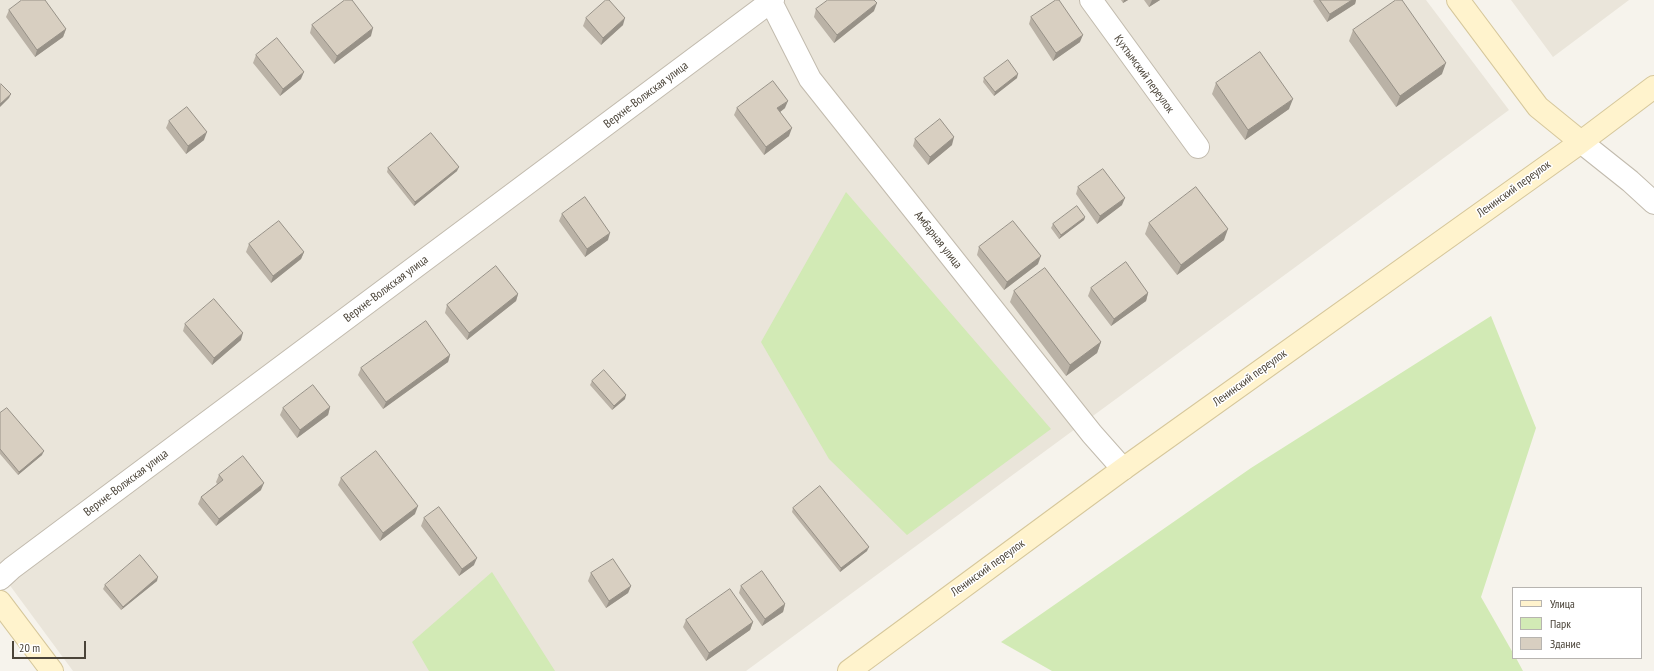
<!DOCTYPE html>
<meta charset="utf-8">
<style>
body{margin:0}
#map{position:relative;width:1654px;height:671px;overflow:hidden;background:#f6f3ec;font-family:"PT Sans Narrow",sans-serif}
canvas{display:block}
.legend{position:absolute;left:1512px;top:587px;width:130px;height:72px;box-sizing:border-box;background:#fff;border:1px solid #b7b4b0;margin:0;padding:5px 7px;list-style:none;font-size:12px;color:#4b4439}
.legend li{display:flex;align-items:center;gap:8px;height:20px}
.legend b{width:20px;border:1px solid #b7b4b0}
.scale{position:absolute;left:12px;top:641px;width:74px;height:18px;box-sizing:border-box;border:2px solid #4b4439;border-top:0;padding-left:5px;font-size:12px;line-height:14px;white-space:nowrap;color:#4b4439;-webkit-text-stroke:3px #fff;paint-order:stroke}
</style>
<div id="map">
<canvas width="1654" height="671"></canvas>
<ul class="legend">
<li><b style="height:5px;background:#fff3cd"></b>Улица</li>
<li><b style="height:11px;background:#d2eab5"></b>Парк</li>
<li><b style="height:11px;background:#d8cfc1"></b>Здание</li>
</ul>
<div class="scale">20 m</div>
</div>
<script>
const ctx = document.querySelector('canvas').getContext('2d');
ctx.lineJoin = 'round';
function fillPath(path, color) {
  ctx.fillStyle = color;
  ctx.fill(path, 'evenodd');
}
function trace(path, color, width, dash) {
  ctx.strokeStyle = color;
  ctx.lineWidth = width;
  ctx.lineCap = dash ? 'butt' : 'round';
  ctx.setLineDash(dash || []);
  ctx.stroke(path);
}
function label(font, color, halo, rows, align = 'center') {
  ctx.font = font + ' "PT Sans Narrow",sans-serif';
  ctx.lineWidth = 3;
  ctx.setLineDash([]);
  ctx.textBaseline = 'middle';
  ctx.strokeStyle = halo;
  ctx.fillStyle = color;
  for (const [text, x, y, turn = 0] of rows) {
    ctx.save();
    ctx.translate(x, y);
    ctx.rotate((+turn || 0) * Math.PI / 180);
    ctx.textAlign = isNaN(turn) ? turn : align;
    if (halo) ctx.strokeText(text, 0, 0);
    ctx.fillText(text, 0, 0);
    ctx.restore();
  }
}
const residential = new Path2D(`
 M 0,0 L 1426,0 L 1509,110 L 746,671 L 73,671 L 0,572 Z
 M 1511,0 L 1629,0 L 1553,57 Z`);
const green = new Path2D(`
 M 846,192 L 1051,429 L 907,535 L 829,459 L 761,342 Z
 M 1491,316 L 1536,428 L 1481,597 L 1513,653 L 1513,658 L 1516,658 L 1523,671 L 1052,671 L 1001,642 L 1251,468 Z
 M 492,572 L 555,671 L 429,671 L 412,642 Z`);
const street = new Path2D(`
 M 770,0 L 810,79 L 1092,434 L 1123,469
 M 1091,0 L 1198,147
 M 1581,142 L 1630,181 L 1654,203
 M 0,579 L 12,568 L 773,0`);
const secondary = new Path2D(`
 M 1458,0 L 1538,107 L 1581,142
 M 0,602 L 52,671
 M 849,671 L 1123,469 L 1581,142 L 1654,87`);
const wall = new Path2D(`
 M 1121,0 L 1128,0 L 1123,3 Z
 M 1144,0 L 1160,0 L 1149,7 Z
 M 1314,0 L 1356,0 L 1355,4 L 1327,22 L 1313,1 Z
 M 816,9 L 874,11 L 834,43 L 814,17 Z
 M 9,10 L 66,29 L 63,37 L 35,57 L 6,17 Z
 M 1031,17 L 1080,42 L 1053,61 L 1029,24 Z
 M 586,18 L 623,25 L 601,45 L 583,26 Z
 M 312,25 L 371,36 L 334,64 L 310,33 Z
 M 1353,30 L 1442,74 L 1396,107 L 1349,41 Z
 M 256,55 L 301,79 L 280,96 L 253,63 Z
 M 984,78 L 1017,78 L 994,96 L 983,82 Z
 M 1216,83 L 1289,109 L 1245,140 L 1212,94 Z
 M 737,108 L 785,108 L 780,112 L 789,136 L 764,155 L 734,115 Z
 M 169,121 L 204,140 L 186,154 L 166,128 Z
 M 915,139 L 952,145 L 928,165 L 913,146 Z
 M 388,168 L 457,171 L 414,206 L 387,172 Z
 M 1078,187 L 1122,205 L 1097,224 L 1076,194 Z
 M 562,214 L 608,240 L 585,257 L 559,221 Z
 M 1085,217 L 1084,220 L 1059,239 L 1051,228 L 1053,224 Z
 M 1149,223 L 1224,240 L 1177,275 L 1145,234 Z
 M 249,244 L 304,252 L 301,259 L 271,283 L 246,252 Z
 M 979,247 L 1038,264 L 1004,290 L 977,255 Z
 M 1091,288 L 1148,293 L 1146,301 L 1111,326 L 1088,296 Z
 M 1014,291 L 1101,342 L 1097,353 L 1066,376 L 1010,302 Z
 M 518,294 L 516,301 L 467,340 L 445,313 L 447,305 Z
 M 185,324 L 241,340 L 212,365 L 183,331 Z
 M 450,355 L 448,362 L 383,409 L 358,375 L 361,368 Z
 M 592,381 L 625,399 L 612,410 L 590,385 Z
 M 330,407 L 328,415 L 297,438 L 280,415 L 283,408 Z
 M 0,413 L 42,455 L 18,475 L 0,454 Z
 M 219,475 L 261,490 L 216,526 L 198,504 L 201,497 L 217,484 L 216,482 Z
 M 341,478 L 415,514 L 380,541 L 338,485 Z
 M 793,508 L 867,551 L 840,572 L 792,512 Z
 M 424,518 L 474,565 L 459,576 L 421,526 Z
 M 591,573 L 631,586 L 628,593 L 606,608 L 588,581 Z
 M 157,581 L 121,610 L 103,589 L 105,585 Z
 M 741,586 L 785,604 L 783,612 L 762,626 L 739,593 Z
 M 686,620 L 753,622 L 750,630 L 706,661 L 683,627 Z`);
const shadedWall = new Path2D(`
 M 1124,0 L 1128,0 L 1123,3 Z
 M 1152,0 L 1160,0 L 1149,7 Z
 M 1352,0 L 1356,0 L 1355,4 L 1327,22 L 1330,14 Z
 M 877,3 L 874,11 L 834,43 L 837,35 Z
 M 625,18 L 623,25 L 601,45 L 603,38 Z
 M 373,28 L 371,36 L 334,64 L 337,56 Z
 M 66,29 L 63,37 L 35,57 L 37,50 Z
 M 1083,35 L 1080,42 L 1053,61 L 1056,53 Z
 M 1446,63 L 1442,74 L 1396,107 L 1400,96 Z
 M 304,72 L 301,79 L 280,96 L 283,89 Z
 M 1018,74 L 1017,78 L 994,96 L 995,92 Z
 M 11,94 L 9,98 L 0,107 L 0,104 Z
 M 1293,99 L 1289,109 L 1245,140 L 1248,130 Z
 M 788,101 L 785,108 L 775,116 L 777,108 Z
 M 792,128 L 789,136 L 764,155 L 766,147 Z
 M 207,132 L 204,140 L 186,154 L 188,146 Z
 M 954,137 L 952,145 L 928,165 L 930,157 Z
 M 459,167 L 457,171 L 414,206 L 415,202 Z
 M 1125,198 L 1122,205 L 1097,224 L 1100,216 Z
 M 1085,217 L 1084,220 L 1059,239 L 1061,235 Z
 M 1228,229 L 1224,240 L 1177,275 L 1181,265 Z
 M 610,233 L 608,240 L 585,257 L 587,249 Z
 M 304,252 L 301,259 L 271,283 L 273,276 Z
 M 1041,256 L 1038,264 L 1004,290 L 1007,282 Z
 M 1148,293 L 1146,301 L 1111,326 L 1114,319 Z
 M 518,294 L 516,301 L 467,340 L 469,333 Z
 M 243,333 L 241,340 L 212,365 L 214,358 Z
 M 1101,342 L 1097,353 L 1066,376 L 1070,365 Z
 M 450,355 L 448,362 L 383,409 L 386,402 Z
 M 626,395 L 625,399 L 612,410 L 614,406 Z
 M 330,407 L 328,415 L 297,438 L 300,430 Z
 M 44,451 L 42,455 L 18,475 L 19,472 Z
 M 264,483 L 261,490 L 216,526 L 219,519 Z
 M 418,506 L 415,514 L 380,541 L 383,533 Z
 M 869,547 L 867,551 L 840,572 L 841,568 Z
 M 477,558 L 474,565 L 459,576 L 462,569 Z
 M 158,577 L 157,581 L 121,610 L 123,607 Z
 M 631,586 L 628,593 L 606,608 L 609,601 Z
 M 785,604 L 783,612 L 762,626 L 765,619 Z
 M 753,622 L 750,630 L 706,661 L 709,653 Z`);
const building = new Path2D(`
 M 22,0 L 45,0 L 66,29 L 37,50 L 9,10 Z
 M 345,0 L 352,0 L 373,28 L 337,56 L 312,25 Z
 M 606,0 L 609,0 L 625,18 L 603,38 L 586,18 Z
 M 828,0 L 874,0 L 877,3 L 837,35 L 816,9 Z
 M 1056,0 L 1059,0 L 1083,35 L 1056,53 L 1031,17 Z
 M 1320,0 L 1352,0 L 1330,14 Z
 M 1396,0 L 1402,0 L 1446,63 L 1400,96 L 1353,30 Z
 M 277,38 L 304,72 L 283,89 L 256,55 Z
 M 1260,52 L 1293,99 L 1248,130 L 1216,83 Z
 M 1008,60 L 1018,74 L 995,92 L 984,78 Z
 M 773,81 L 788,101 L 777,108 L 792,128 L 766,147 L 737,108 Z
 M 1,84 L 11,94 L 0,104 L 0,85 Z
 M 187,107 L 207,132 L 188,146 L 169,121 Z
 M 940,119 L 954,137 L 930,157 L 915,139 Z
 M 431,133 L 459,167 L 415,202 L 388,168 Z
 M 1103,169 L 1125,198 L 1100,216 L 1078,187 Z
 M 1196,187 L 1228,229 L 1181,265 L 1149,223 Z
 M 585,197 L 610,233 L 587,249 L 562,214 Z
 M 1077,206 L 1085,217 L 1061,235 L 1053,224 Z
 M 279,221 L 304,252 L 273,276 L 249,244 Z
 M 1013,221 L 1041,256 L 1007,282 L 979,247 Z
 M 1126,262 L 1148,293 L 1114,319 L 1091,288 Z
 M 496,266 L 518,294 L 469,333 L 447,305 Z
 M 1045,268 L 1101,342 L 1070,365 L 1014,291 Z
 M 214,299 L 243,333 L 214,358 L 185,324 Z
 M 426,321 L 450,355 L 386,402 L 361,368 Z
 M 604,370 L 626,395 L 614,406 L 592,381 Z
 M 313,385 L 330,407 L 300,430 L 283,408 Z
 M 7,408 L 44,451 L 19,472 L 0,449 L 0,413 Z
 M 376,451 L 418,506 L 383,533 L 341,478 Z
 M 243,456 L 264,483 L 219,519 L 201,497 L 223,480 L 219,475 Z
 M 820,486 L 869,547 L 841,568 L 793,508 Z
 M 439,507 L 477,558 L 462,569 L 424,518 Z
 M 140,555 L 158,577 L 123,607 L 105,585 Z
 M 613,559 L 631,586 L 609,601 L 591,573 Z
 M 762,571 L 785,604 L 765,619 L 741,586 Z
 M 730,589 L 753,622 L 709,653 L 686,620 Z`);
const streetNames = [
 ["Кухтымский переулок",1144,74,54],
 ["Верхне-Волжская улица",646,95,-37],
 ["Ленинский переулок",1514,189,-36],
 ["Амбарная улица",938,240,52],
 ["Верхне-Волжская улица",386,289,-37],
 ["Ленинский переулок",1250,378,-36],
 ["Верхне-Волжская улица",126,483,-37],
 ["Ленинский переулок",988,568,-36]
];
fillPath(residential, '#eae5da');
fillPath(green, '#d2eab5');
trace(street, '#c2bbae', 24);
trace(secondary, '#d6c79b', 24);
trace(street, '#fff', 22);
trace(secondary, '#fff3cd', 22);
fillPath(wall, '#bab2a6');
fillPath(shadedWall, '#979187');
fillPath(building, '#d8cfc1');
trace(building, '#979187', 1);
label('12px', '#4b4439', '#fff', streetNames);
</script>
